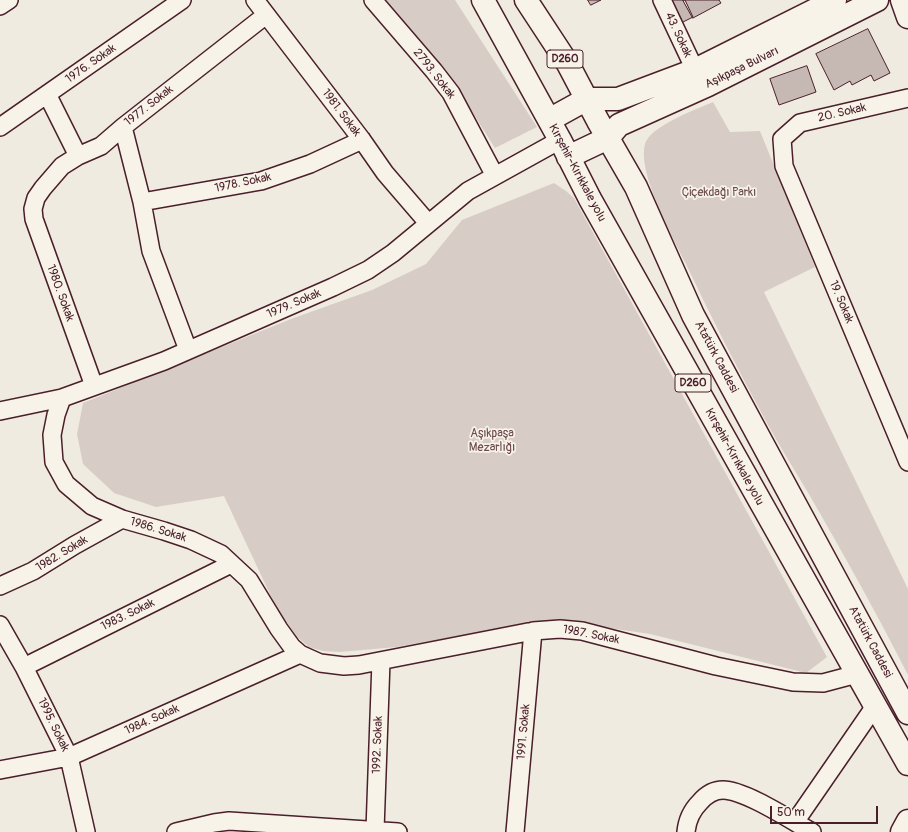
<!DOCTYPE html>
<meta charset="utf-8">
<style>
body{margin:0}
#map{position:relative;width:908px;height:832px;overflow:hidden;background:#f0ebe0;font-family:Pangolin,sans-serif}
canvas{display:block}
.scale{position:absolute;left:770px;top:806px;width:108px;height:18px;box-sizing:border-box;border:2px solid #4a1f2b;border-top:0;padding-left:5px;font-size:12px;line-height:14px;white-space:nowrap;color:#4a1f2b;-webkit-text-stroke:3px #f7f3e8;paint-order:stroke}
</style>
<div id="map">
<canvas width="908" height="832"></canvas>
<div class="scale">50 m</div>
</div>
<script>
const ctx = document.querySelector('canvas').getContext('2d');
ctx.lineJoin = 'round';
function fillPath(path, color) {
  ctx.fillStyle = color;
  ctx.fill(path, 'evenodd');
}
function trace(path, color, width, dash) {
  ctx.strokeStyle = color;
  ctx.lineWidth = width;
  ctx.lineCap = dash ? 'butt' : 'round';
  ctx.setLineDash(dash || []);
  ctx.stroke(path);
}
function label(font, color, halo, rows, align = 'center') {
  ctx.font = font + ' Pangolin,sans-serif';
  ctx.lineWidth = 3.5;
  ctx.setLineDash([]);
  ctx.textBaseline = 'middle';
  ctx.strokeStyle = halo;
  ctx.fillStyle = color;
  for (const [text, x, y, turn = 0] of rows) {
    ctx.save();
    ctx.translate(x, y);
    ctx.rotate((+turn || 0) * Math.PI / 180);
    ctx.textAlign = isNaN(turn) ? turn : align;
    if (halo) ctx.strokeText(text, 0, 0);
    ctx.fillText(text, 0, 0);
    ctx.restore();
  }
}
const green = new Path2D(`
 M 382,0 L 455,0 L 537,127 L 495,148 L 457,88 Z
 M 713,102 L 730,132 L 760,131 L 815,267 L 764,292 L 908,589 L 908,675 C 877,614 844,555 810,496 C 796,472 781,449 768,425 C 739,372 711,317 685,262 C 672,236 637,172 645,144 C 650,126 697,109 713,102 Z
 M 554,183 L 566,191 L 574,198 L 827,657 L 806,673 L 650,634 L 561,621 L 476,633 L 397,647 L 340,652 L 323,651 L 309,647 L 297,637 L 276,607 L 224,496 L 156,507 L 114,493 L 83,464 L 77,434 L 83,403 L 291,319 L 372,290 L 426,264 L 462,220 Z`);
const building = new Path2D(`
 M 588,0 L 601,0 L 591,5 Z
 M 655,0 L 685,0 L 693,17 L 669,29 Z
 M 683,0 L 719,0 L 721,3 L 693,18 Z
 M 868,29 L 890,73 L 874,81 L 871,75 L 852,85 L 850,81 L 834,90 L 816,54 Z
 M 807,66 L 816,92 L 779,105 L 770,79 Z`);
const street = new Path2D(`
 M 255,0 L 362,140 L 385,173 L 428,223
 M 373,0 L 434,71 L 451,93 L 495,176
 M 662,0 L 695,70
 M 0,6 L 9,0
 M 47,94 L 78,156
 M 908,98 L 800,123 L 782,139 L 784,166 L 908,462
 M 0,127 L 182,0
 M 123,127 L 142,202 L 151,251 L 188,350
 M 142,202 L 261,181 L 310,164 L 362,140
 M 94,386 L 34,219 L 33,209 L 36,198 L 43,188 L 62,166 L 78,156 L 101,146 L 123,127 L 266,15
 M 62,398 L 56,415 L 52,435 L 54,462 L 66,484 L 92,506 L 122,519 L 164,531 L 191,540 L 221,554 L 249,580 L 279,629 L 292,647 L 300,654 L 320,663 L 344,666 L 359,665 L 533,631 L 560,629 L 582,631 L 716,666 L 793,682 L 823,683 L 857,674
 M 0,411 L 62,398 L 164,361 L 333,287 L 368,270 L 393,253 L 468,191 L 560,140
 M 0,586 L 33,571 L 75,545 L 122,519
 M 0,625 L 24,667 L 69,757 L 86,832
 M 24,667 L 231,564
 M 0,770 L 69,757 L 300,654
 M 795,822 L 875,706
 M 375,830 L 381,661
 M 176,832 L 214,823 L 229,821 L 398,832
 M 515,832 L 533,631
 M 686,832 C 687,821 692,810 700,802 C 706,795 714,790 723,790 C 745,790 792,821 812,832`);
const secondary = new Path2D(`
 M 902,0 L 908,17
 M 587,99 L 618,99 L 695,70 L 835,0
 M 608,138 L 619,125 L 708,85 L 877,0
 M 902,832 L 908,821`);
const highway = new Path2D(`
 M 483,0 L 560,140 L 590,199 L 908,764
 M 526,0 L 568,64 L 598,121 L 636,187 L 693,315 L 908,713
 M 549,120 L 587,99
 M 568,157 L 608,138`);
const shields = [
 [565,59,36],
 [693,383,36]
];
const shieldNames = [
 ["D260",565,59],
 ["D260",693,383]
];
const streetNames = [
 ["43. Sokak",678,35,65],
 ["1976. Sokak",91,64,-35],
 ["Aşıkpaşa Bulvarı",742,68,-26],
 ["2793. Sokak",434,74,52],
 ["1977. Sokak",149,106,-38],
 ["1981. Sokak",341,113,53],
 ["20. Sokak",842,113,-13],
 ["Kırşehir-Kırıkkale yolu",577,173,62],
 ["1978. Sokak",243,183,-12],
 ["1980. Sokak",60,293,70],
 ["19. Sokak",841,302,67],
 ["1979. Sokak",294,304,-23],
 ["Atatürk Caddesi",716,357,62],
 ["Kırşehir-Kırıkkale yolu",734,457,61],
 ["1986. Sokak",158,530,17],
 ["1982. Sokak",62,554,-31],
 ["1983. Sokak",128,615,-26],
 ["1987. Sokak",591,635,11],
 ["Atatürk Caddesi",870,642,62],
 ["1984. Sokak",152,720,-24],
 ["1995. Sokak",53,725,64],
 ["1991. Sokak",524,732,-85],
 ["1992. Sokak",378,745,-88]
];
const parkNames = [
 ["Çiçekdağı Parkı",719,193],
 ["Aşıkpaşa",492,434],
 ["Mezarlığı",492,448]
];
fillPath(green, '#d8cdc6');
fillPath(building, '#c6b8b3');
trace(building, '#4a1f2b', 1);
trace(street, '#4a1f2b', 20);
trace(secondary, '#4a1f2b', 25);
trace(highway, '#4a1f2b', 25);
trace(street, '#f7f3e8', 17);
trace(secondary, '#f7f3e8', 22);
trace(highway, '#f7f3e8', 22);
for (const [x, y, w] of shields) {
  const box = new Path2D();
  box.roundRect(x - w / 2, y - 9, w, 18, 3);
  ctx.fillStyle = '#f7f3e8';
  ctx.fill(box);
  trace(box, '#4a1f2b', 1);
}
label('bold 11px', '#4a1f2b', null, shieldNames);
label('12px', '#4a1f2b', '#f7f3e8', streetNames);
label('12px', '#6e4a52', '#f7f3e8', parkNames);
</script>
